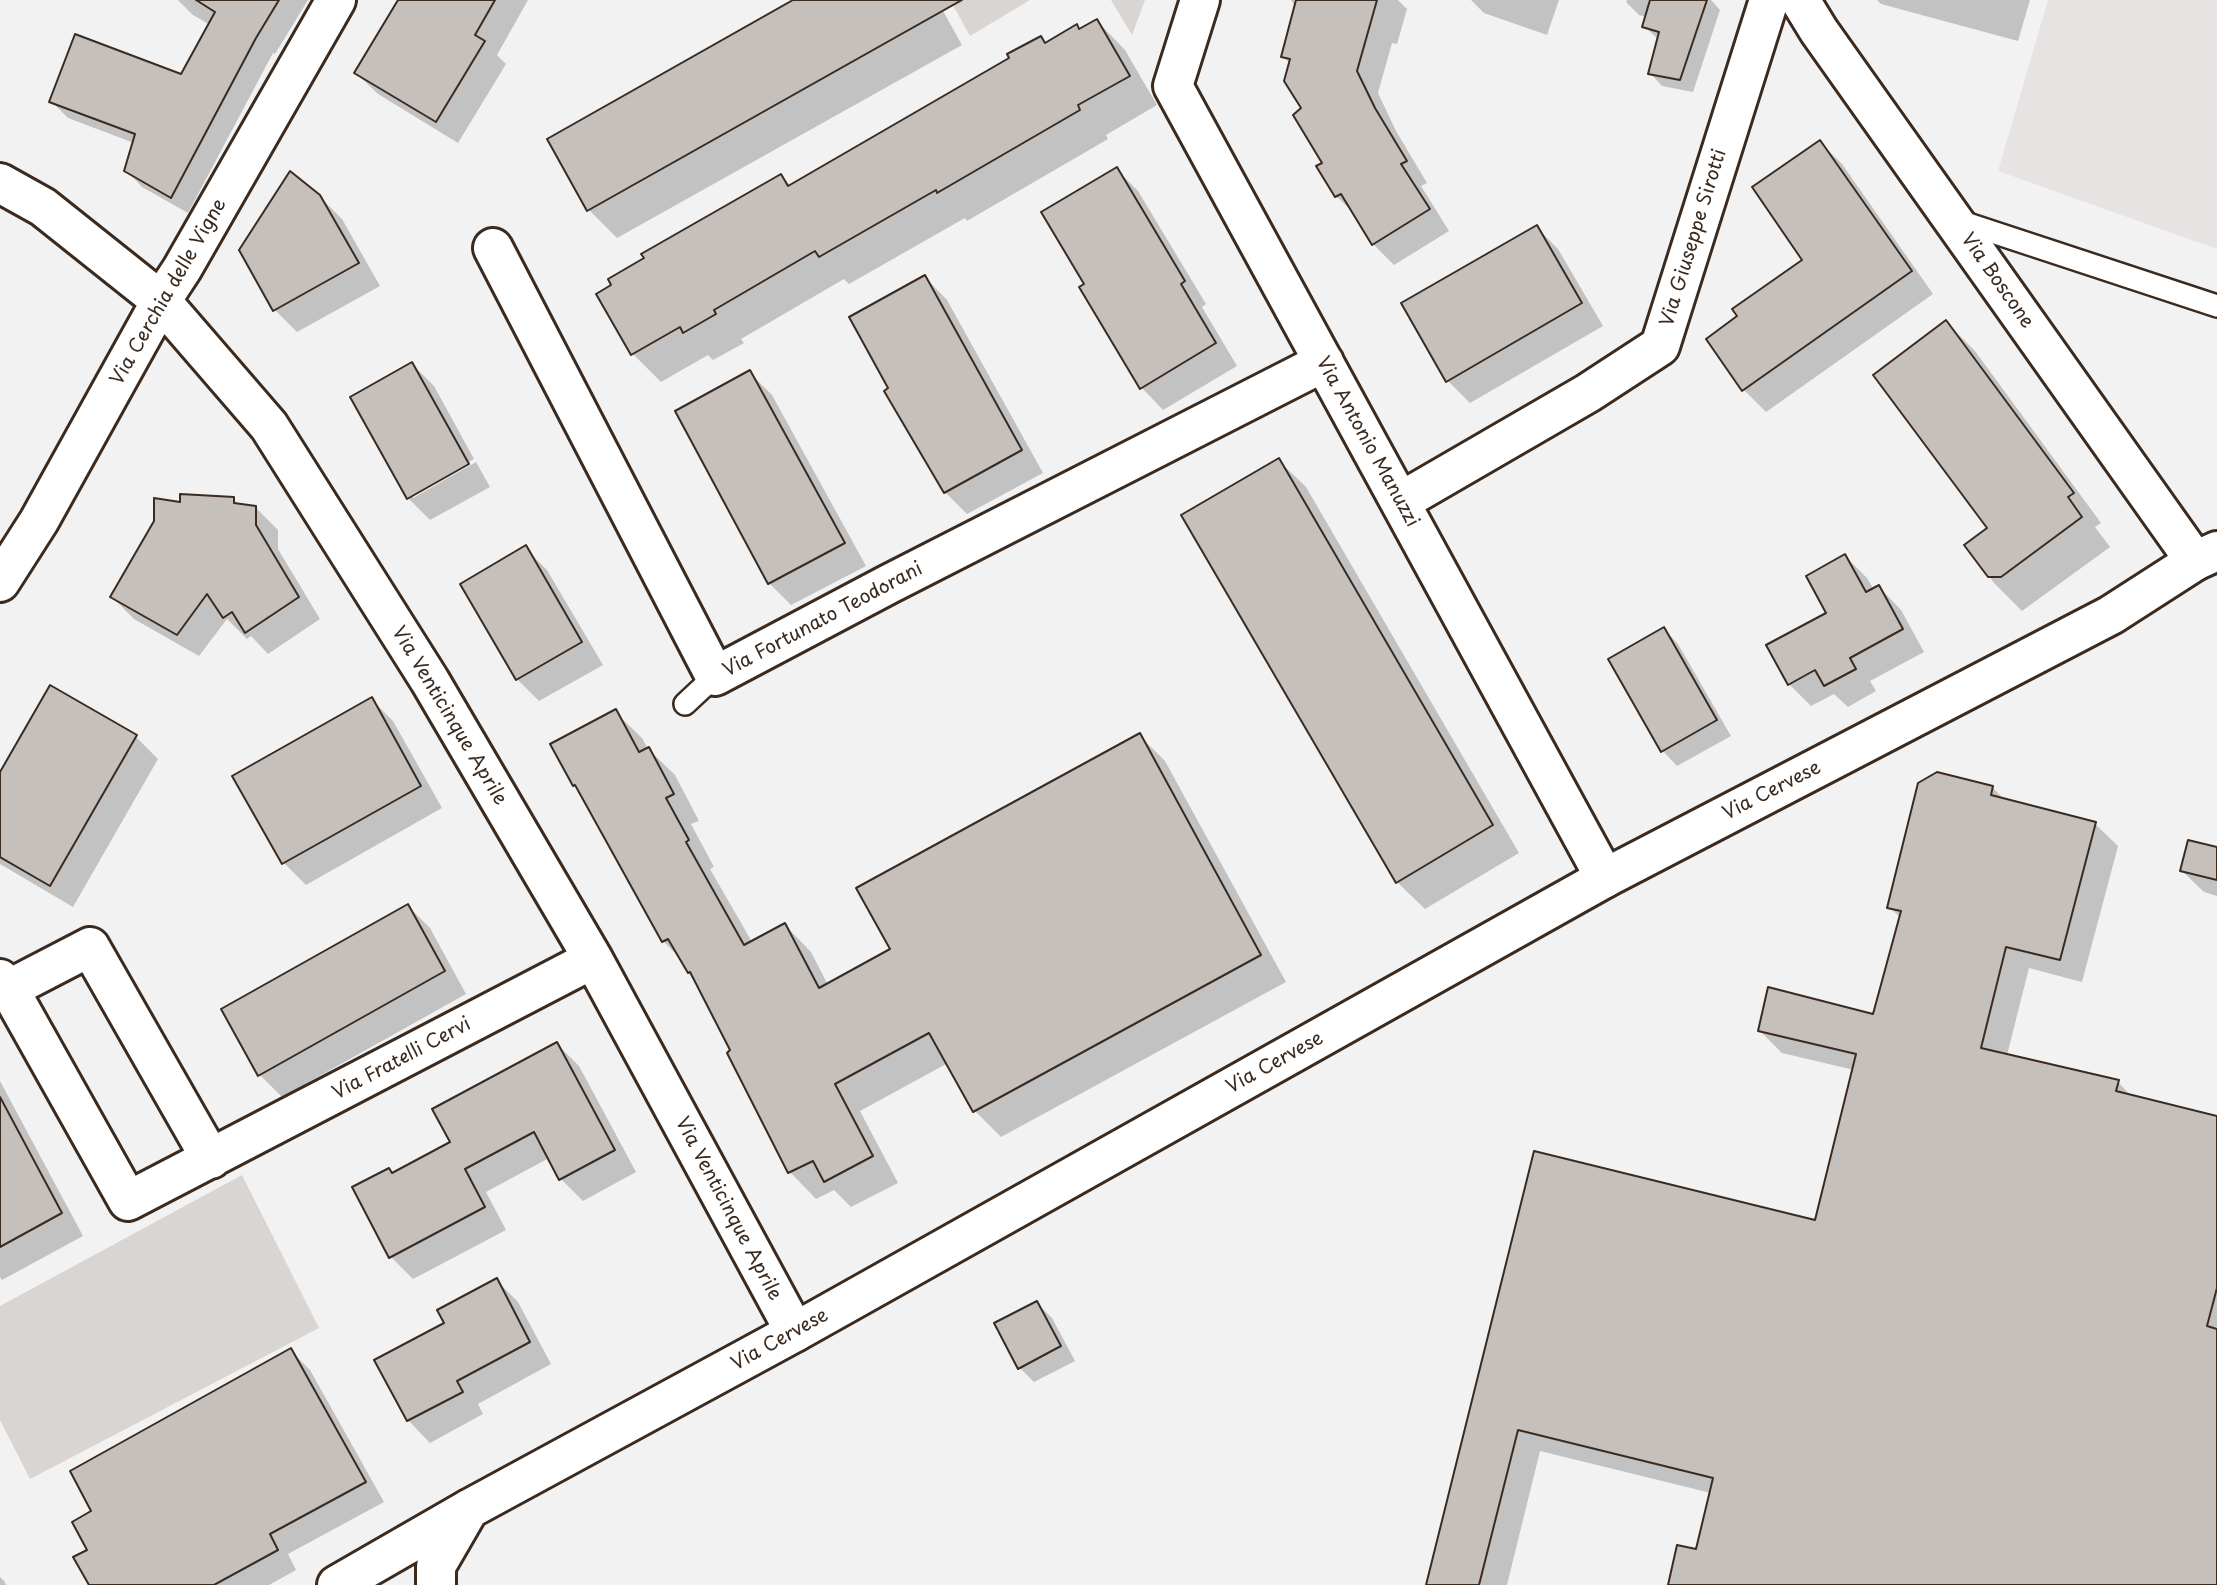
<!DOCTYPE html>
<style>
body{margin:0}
canvas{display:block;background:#f3f2f2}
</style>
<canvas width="2217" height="1585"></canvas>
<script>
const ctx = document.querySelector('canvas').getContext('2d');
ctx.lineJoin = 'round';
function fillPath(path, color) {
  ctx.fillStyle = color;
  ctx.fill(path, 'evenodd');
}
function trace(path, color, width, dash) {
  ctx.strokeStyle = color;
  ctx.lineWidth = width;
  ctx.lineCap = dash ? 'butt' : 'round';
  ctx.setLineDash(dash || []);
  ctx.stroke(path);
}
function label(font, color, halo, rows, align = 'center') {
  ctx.font = font + ' "Playpen Sans",sans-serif';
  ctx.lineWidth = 5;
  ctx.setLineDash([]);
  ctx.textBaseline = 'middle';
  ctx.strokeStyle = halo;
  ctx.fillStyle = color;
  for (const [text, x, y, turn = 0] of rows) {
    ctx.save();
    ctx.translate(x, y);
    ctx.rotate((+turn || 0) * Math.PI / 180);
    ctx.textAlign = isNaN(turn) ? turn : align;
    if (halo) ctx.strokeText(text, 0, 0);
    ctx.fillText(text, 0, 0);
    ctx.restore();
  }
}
const built = new Path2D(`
 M 2048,0 L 2217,0 L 2217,249 L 1998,171 Z`);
const green = new Path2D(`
 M 950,0 L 1030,0 L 970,36 Z
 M 1111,0 L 1145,0 L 1132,35 Z
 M 242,1175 L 319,1328 L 30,1479 L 0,1420 L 0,1306 Z`);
const shadow = new Path2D(`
 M 178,0 L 308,0 L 275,54 L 273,53 L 188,213 L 142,187 L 126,170 L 134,143 L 68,118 L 51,101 L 182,76 L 210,25 L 193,15 Z
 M 400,0 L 528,0 L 497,55 L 506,64 L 458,143 L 378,94 L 356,73 Z
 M 797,0 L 937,0 L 962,45 L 617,238 L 589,210 Z
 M 1291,0 L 1398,0 L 1407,9 L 1397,44 L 1392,43 L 1378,93 L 1396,131 L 1427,183 L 1421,186 L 1449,231 L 1394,265 L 1373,244 L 1356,215 L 1336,196 L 1303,109 L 1290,64 L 1283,56 L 1296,7 Z
 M 1471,0 L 1559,0 L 1547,35 L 1484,13 Z
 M 1627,0 L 1711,0 L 1720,10 L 1693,92 L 1662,86 L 1650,73 L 1659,40 L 1644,26 L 1646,17 L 1639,15 L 1626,2 Z
 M 1877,0 L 2030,0 L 2018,41 L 1881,4 Z
 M 1097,21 L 1125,50 L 1157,105 L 1106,135 L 1108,139 L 967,221 L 965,218 L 849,284 L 844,279 L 741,339 L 744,343 L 713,360 L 708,355 L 661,382 L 633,354 L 781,176 L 791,186 L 1012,59 L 1041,38 L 1047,44 L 1080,30 Z
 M 1820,142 L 1842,164 L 1933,294 L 1766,412 L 1744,390 L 1708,339 L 1740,317 L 1805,260 Z
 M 1116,169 L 1138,191 L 1206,304 L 1202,307 L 1237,366 L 1163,410 L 1141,387 L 1086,285 Z
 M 319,196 L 342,219 L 380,286 L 297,332 L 275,310 L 241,250 Z
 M 1536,227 L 1558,249 L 1603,326 L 1470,403 L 1448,381 Z
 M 925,277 L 947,300 L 1043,473 L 967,514 L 945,492 L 890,389 Z
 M 1946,322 L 1975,351 L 2101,523 L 2095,527 L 2110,547 L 2022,611 L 1994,583 L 1967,545 L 1990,528 Z
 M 412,364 L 434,386 L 474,459 L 413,494 L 413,498 L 476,462 L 490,487 L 430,520 L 408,498 Z
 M 750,373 L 772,395 L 866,566 L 791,605 L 769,583 L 677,411 Z
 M 1278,460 L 1306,487 L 1519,853 L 1425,909 L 1397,882 Z
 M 233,499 L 240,506 L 256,508 L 278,530 L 278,549 L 320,619 L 268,654 L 251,636 L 247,639 L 227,619 L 199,656 L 134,619 L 112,597 L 181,504 Z
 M 525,548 L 547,570 L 603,665 L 539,701 L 517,679 Z
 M 1845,556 L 1867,578 L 1874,590 L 1879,587 L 1901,610 L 1924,652 L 1870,681 L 1876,691 L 1848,707 L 1834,694 L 1811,706 L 1789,684 L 1828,614 Z
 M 1664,629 L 1678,644 L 1731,736 L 1677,766 L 1663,751 L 1610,660 Z
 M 371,699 L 393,721 L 442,808 L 306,885 L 284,863 Z
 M 615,712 L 642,738 L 648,749 L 675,775 L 699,821 L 691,824 L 714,867 L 710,869 L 752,942 L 785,925 L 811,952 L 828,985 L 892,949 L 1139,735 L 1165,761 L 1286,982 L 1001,1137 L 975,1111 L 948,1063 L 860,1111 L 898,1183 L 851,1207 L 834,1190 L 816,1199 L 790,1172 L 729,1053 L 732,1050 L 696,979 L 682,960 L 663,941 L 581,791 L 575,785 Z
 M 136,737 L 158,759 L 73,907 L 0,864 L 0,775 Z
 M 1992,787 L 2005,800 L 2095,824 L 2118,846 L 2082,982 L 2029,968 L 2007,1055 L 2118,1082 L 2132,1097 L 2217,1118 L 2217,1585 L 1669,1585 L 1697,1552 L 1711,1493 L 1540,1451 L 1507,1585 L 1428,1585 L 1535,1153 L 1816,1222 L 1854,1070 L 1782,1053 L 1759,1030 L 1875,1016 L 1901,918 L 1889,907 Z
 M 2217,848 L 2217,896 L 2204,892 L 2181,870 Z
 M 408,906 L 430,928 L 466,994 L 282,1097 L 260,1075 Z
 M 557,1044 L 579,1066 L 636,1172 L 583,1201 L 561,1179 L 549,1158 L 486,1192 L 506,1230 L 413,1279 L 391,1257 L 389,1170 L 393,1174 L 452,1143 Z
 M 0,1081 L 83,1236 L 2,1280 L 0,1277 Z
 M 496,1280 L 518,1302 L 551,1364 L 478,1404 L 483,1414 L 430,1443 L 408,1420 L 446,1324 Z
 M 1037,1303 L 1052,1318 L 1075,1361 L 1034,1382 L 1019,1367 Z
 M 291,1351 L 310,1370 L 384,1502 L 288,1554 L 296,1570 L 269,1585 L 90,1585 L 93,1512 Z
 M 0,1577 L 4,1581 L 6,1585 L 0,1585 Z`);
const building = new Path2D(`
 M 196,0 L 279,0 L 256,38 L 171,198 L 124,171 L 135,134 L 49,102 L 75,34 L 181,74 L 215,12 Z
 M 398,0 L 495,0 L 475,35 L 485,41 L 436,122 L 354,73 Z
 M 793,0 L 962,0 L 587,211 L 547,139 Z
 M 1296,0 L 1377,0 L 1357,71 L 1375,108 L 1407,161 L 1401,164 L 1430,209 L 1372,245 L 1341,194 L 1335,197 L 1316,166 L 1322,163 L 1293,115 L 1301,108 L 1284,81 L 1290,59 L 1281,57 Z
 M 1650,0 L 1707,0 L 1680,80 L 1648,74 L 1659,32 L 1642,27 Z
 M 1097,19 L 1130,76 L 1078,105 L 1080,110 L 937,193 L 936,190 L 819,257 L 815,251 L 714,310 L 716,314 L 683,333 L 680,327 L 631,355 L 596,294 L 611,285 L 608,279 L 644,258 L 641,254 L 781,174 L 788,186 L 1009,58 L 1007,54 L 1041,36 L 1045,43 L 1077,24 L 1079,29 Z
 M 1820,140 L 1912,271 L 1742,391 L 1706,339 L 1737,316 L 1732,309 L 1802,260 L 1752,187 Z
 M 1117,167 L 1185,281 L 1181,284 L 1216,343 L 1140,389 L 1079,287 L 1084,284 L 1041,212 Z
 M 290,171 L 320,195 L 359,263 L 273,311 L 239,250 Z
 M 1537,225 L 1582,303 L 1446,382 L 1401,303 Z
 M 925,275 L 1022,450 L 944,493 L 884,391 L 888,388 L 849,317 Z
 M 1946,320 L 2074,493 L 2068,497 L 2082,517 L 2001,577 L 1988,577 L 1964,545 L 1987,528 L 1873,375 Z
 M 412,362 L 469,464 L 407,499 L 350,397 Z
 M 750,370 L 845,543 L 768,584 L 675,411 Z
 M 1279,458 L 1493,825 L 1396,883 L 1181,515 Z
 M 180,494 L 234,497 L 234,503 L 256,506 L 256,525 L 299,597 L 245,633 L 232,612 L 223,618 L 207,594 L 177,635 L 110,597 L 154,521 L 154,498 L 180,502 Z
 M 526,545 L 582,642 L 516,680 L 460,584 Z
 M 1845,554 L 1866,592 L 1879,585 L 1903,629 L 1850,658 L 1856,669 L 1824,686 L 1815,670 L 1788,685 L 1766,645 L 1826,613 L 1806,576 Z
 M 1664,627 L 1717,720 L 1661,752 L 1608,659 Z
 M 50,685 L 137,735 L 50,886 L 0,857 L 0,772 Z
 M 372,697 L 421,786 L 282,864 L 232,776 Z
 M 616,709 L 639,752 L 649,747 L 674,794 L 666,798 L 689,840 L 686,842 L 744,945 L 785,923 L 819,988 L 890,949 L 856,888 L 1140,733 L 1261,955 L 973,1112 L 929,1033 L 835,1084 L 873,1156 L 824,1182 L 813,1161 L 788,1173 L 727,1053 L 730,1050 L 690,972 L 688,973 L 668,939 L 662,942 L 575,785 L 573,786 L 550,744 Z
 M 1937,772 L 1993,786 L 1991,795 L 2096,822 L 2060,960 L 2006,947 L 1981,1048 L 2119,1080 L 2116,1091 L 2217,1116 L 2217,1288 L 2207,1326 L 2217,1329 L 2217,1585 L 1668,1585 L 1677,1545 L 1696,1549 L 1713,1478 L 1518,1430 L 1479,1585 L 1426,1585 L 1534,1151 L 1815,1220 L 1856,1054 L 1758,1031 L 1768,987 L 1873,1014 L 1901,911 L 1887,908 L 1918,783 Z
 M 2188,840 L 2217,847 L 2217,880 L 2180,871 Z
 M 408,904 L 445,971 L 258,1076 L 221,1009 Z
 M 557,1042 L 615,1150 L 559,1180 L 534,1132 L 465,1169 L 485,1207 L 389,1258 L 352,1187 L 389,1168 L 392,1173 L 450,1142 L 432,1109 Z
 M 0,1097 L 62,1213 L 0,1247 Z
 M 497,1278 L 530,1342 L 457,1381 L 463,1392 L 407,1421 L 374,1360 L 444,1323 L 437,1310 Z
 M 1037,1301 L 1061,1346 L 1018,1369 L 994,1323 Z
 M 291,1348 L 366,1482 L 270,1534 L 278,1550 L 214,1585 L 89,1585 L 73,1557 L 87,1550 L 72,1522 L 91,1511 L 70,1471 Z`);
const service = new Path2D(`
 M 1956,220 L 2217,306
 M 685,704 L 715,676`);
const minor = new Path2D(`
 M 1200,0 L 1173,86 L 1605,878
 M 1800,0 L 1819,31 L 2195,561
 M 0,183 L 43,207 L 161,301 L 269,426 L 430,681 L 593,959 L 795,1332
 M 493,248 L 715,676 L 889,584 L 1324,362
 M 1400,502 L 1588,393 L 1660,346 L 1769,0
 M 0,582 L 39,521 L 161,301 L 182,269 L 336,0
 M 0,979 L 9,989 L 128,1201 L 593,959
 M 9,989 L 90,947 L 211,1159
 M 337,1585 L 469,1509`);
const tertiary = new Path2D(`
 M 436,1585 L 436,1566 L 469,1509 L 795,1332 L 1605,878 L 2111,615 L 2195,561 L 2217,551`);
const streetNames = [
 ["Via Giuseppe Sirotti",1694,238,-73],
 ["Via Boscone",1997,281,55],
 ["Via Cerchia delle Vigne",169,292,-60],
 ["Via Antonio Manuzzi",1367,442,61],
 ["Via Fortunato Teodorani",823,620,-28],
 ["Via Venticinque Aprile",449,716,59],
 ["Via Cervese",1772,791,-27],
 ["Via Fratelli Cervi",402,1059,-28],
 ["Via Cervese",1275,1063,-29],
 ["Via Venticinque Aprile",728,1209,62],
 ["Via Cervese",780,1340,-29]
];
fillPath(built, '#e6e3e2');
fillPath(green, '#d8d5d2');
fillPath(shadow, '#0003');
fillPath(building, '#c6c0bd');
trace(building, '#3b2a1e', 2);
trace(service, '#3b2a1e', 26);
trace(minor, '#3b2a1e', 44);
trace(tertiary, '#3b2a1e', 44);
trace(service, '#fff', 21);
trace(minor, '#fff', 38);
trace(tertiary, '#fff', 38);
label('19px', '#3b2a1e', '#fff', streetNames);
</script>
